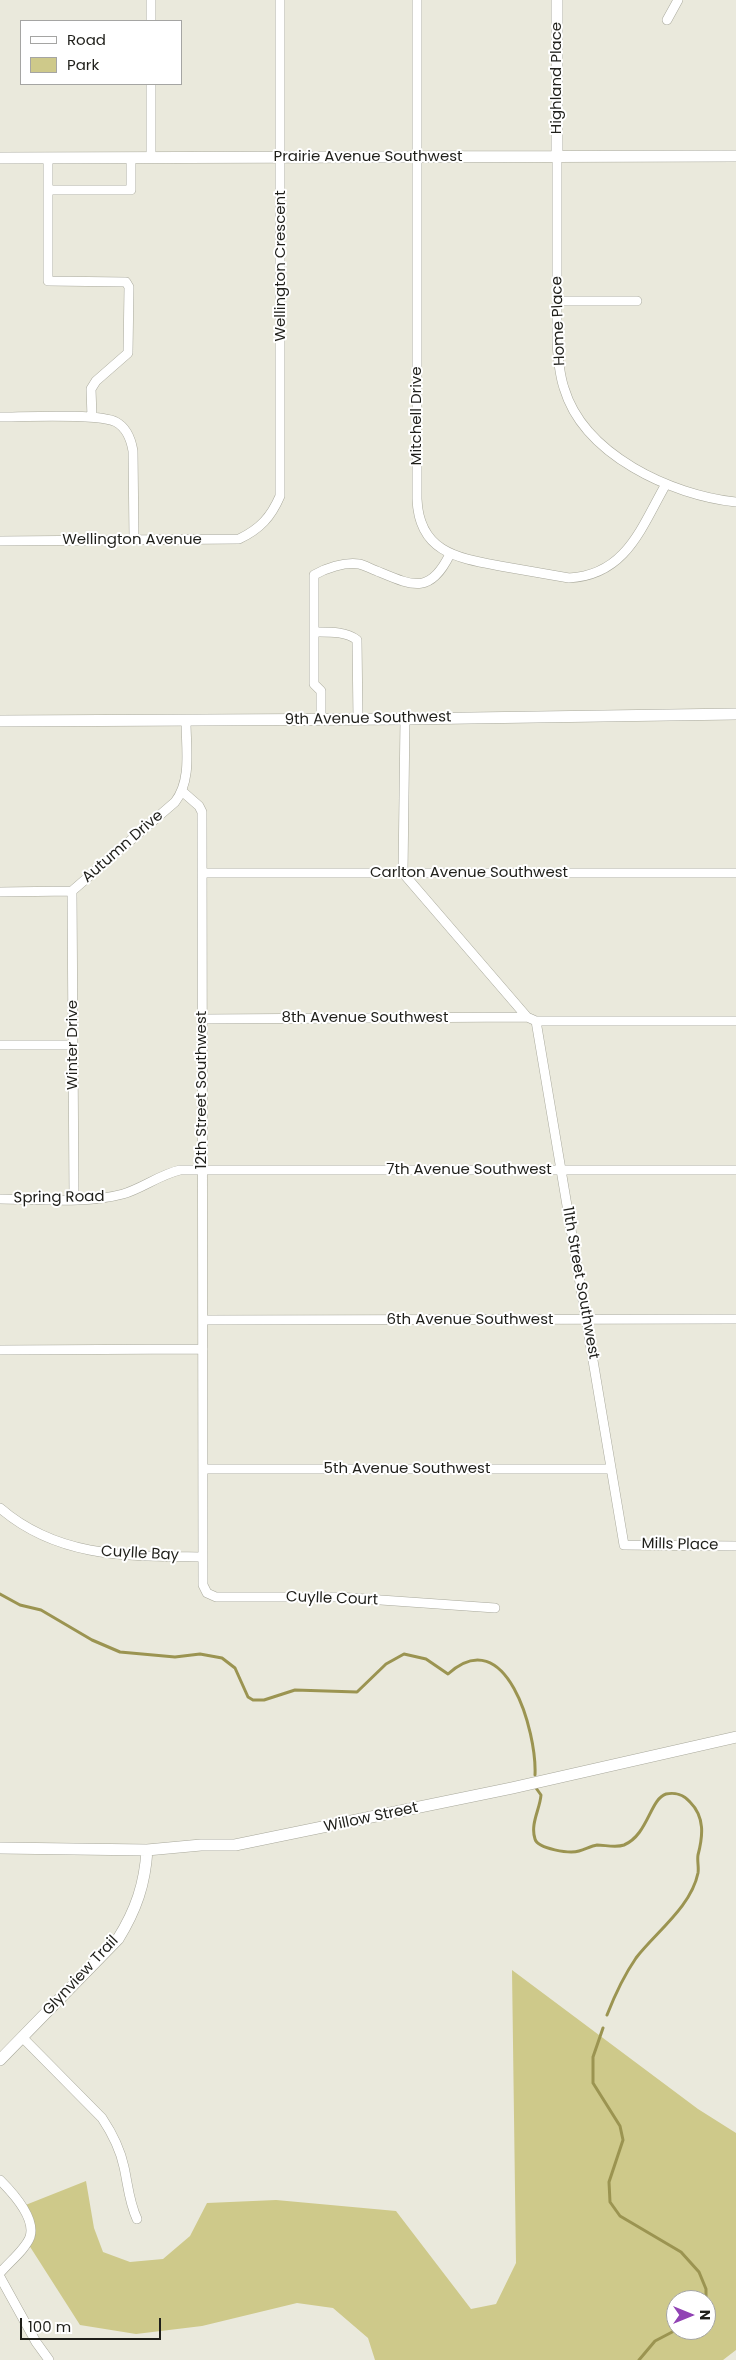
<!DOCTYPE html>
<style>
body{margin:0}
#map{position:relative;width:736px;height:2360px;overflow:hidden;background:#eae9dc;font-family:Poppins,sans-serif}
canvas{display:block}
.legend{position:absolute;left:20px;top:20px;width:162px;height:65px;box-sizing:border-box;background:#fff;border:1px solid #a5a5a3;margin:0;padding:6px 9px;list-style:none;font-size:15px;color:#1f1f1a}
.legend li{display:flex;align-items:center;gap:10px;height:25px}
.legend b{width:25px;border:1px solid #a5a5a3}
.north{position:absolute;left:666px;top:2290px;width:50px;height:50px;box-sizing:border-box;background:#fff;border:1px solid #a5a5a3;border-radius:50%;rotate:90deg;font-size:14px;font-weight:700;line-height:20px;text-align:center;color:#1f1f1a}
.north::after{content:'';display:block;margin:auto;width:18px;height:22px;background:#9143b4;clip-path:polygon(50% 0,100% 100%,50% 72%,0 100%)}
.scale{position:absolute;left:20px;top:2318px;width:141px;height:22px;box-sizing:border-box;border:2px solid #1f1f1a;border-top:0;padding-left:6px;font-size:15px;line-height:18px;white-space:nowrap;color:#1f1f1a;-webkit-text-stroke:4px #fff;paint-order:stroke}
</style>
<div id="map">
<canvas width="736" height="2360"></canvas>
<ul class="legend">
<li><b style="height:6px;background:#fff"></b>Road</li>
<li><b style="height:14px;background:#cec98a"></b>Park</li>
</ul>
<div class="north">N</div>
<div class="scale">100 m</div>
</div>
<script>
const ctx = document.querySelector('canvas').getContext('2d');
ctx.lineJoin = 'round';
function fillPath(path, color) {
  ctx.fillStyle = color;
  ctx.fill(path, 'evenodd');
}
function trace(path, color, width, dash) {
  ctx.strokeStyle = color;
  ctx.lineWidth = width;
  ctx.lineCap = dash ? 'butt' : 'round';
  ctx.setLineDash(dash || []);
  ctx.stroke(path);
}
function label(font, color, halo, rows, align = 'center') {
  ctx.font = font + ' Poppins,sans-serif';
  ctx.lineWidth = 4;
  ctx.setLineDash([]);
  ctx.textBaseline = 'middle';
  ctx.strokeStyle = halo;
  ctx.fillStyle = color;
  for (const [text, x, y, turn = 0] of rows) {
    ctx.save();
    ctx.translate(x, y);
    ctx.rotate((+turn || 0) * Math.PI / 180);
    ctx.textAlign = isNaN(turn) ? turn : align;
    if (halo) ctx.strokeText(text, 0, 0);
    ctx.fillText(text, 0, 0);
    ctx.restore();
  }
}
const green = new Path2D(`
 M 512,1970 L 698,2109 L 736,2133 L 736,2350 L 723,2360 L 375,2360 L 368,2338 L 333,2308 L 297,2303 L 202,2326 L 136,2334 L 80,2325 L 27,2242 L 30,2236 L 23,2206 L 86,2181 L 94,2228 L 103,2252 L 130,2262 L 163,2259 L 190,2236 L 207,2203 L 276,2200 L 396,2211 L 471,2309 L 496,2304 L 516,2263 ZM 676,2300 L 706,2300 L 706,2330 L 676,2330 Z`);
const stream = new Path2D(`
 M 0,1594 L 20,1605 L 41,1610 L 92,1640 L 120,1652 L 175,1657 L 200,1654 L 222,1658 L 235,1668 L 248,1697 L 253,1700 L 264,1700 L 295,1690 L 357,1692 L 386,1664 L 404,1654 L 426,1659 L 448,1674 C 506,1621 537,1732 535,1775
 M 536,1788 L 541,1795 C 540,1809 530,1824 535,1839 C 538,1849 570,1854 579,1851 C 586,1849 591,1846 597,1845 C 605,1845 616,1848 624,1845 C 648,1835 650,1799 666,1794 C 675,1792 684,1795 690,1802 C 705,1817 703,1836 698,1855 C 697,1861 699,1867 698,1873 C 691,1907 656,1932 636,1958 C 625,1974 614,1997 607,2015
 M 603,2028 L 593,2057 L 593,2083 L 620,2126 L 623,2140 L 609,2182 L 610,2202 L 620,2216 L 681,2252 L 699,2272 L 706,2289 L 706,2300
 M 639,2360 L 655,2341 L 676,2330`);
const minor = new Path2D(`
 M 151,0 L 151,21
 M 417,0 L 417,499 C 419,552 457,558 500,566 C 523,570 546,574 569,578 C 626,575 641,528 666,484
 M 667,20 L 678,0
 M 151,84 L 151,158
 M 557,157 L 557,342 C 558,358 559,373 564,388 C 584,455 671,495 736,502
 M 48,158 L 48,190
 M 557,301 L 637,301
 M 0,417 C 23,417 100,413 116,422 C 127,428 131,439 133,451 L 134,539
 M 92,417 L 91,389 L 96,381 L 128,353 L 129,287 L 126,282 L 48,281 L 48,190 L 131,190 L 131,158
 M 0,541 L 239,539 C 260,529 271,517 280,496 L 280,0
 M 314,632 C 328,632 346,631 357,640 L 358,720
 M 405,719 L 403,873 L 527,1017
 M 321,720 L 321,691 L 314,684 L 314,575 C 326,568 344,562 359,564 C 365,565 371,569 377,571 C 413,586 430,595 450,554
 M 183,792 L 199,806 L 202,812 L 203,1585 L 207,1593 L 216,1597 L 338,1597 L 495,1608
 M 202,873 L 736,873
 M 72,891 L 74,1199
 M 0,892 L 72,891 L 175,802 C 192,780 186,748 186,721
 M 203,1019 L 527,1017 L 536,1021 L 736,1021
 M 536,1021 L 624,1545 L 736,1546
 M 0,1045 L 73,1045
 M 0,1199 C 39,1199 86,1204 123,1194 C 143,1188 159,1175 180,1170 L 736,1170
 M 203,1320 L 736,1319
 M 0,1350 L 203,1349
 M 203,1469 L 611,1469
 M 0,1508 C 59,1559 131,1556 203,1557
 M 23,2038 L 102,2118 C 112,2133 120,2148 124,2167 C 128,2185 129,2202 137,2219
 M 0,2180 C 12,2192 36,2218 30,2237 C 25,2250 9,2262 0,2273
 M 0,2277 L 36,2342 L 49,2360`);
const tertiary = new Path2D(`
 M 557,157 L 557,0
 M 0,158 L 736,156
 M 0,721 L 405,719 L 736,714
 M 0,1848 L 147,1850 L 201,1845 L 235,1845 L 512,1788 L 736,1737
 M 0,2060 L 118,1939 C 136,1910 145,1884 147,1850`);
const streetNames = [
 ["Highland Place",557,78,-90],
 ["Prairie Avenue Southwest",368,157],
 ["Wellington Crescent",281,266,-90],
 ["Home Place",559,321,-92],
 ["Mitchell Drive",417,416,-90],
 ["Wellington Avenue",132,540],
 ["9th Avenue Southwest",368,719,-1],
 ["Autumn Drive",123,847,-41],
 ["Carlton Avenue Southwest",469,873],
 ["8th Avenue Southwest",365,1018],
 ["Winter Drive",73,1045,-90],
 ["12th Street Southwest",202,1090,-90],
 ["7th Avenue Southwest",469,1170],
 ["Spring Road",59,1198,-1],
 ["11th Street Southwest",580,1283,80],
 ["6th Avenue Southwest",470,1320],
 ["5th Avenue Southwest",407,1469],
 ["Mills Place",680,1545,1],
 ["Cuylle Bay",140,1554,3],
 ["Cuylle Court",332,1599,2],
 ["Willow Street",371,1818,-12],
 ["Glynview Trail",81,1976,-47]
];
fillPath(green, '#cec98a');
trace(stream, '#9b9451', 3);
trace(minor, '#a8a89b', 10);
trace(tertiary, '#a8a89b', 12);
trace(minor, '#fff', 9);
trace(tertiary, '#fff', 11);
label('15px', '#1f1f1a', '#fff', streetNames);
</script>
